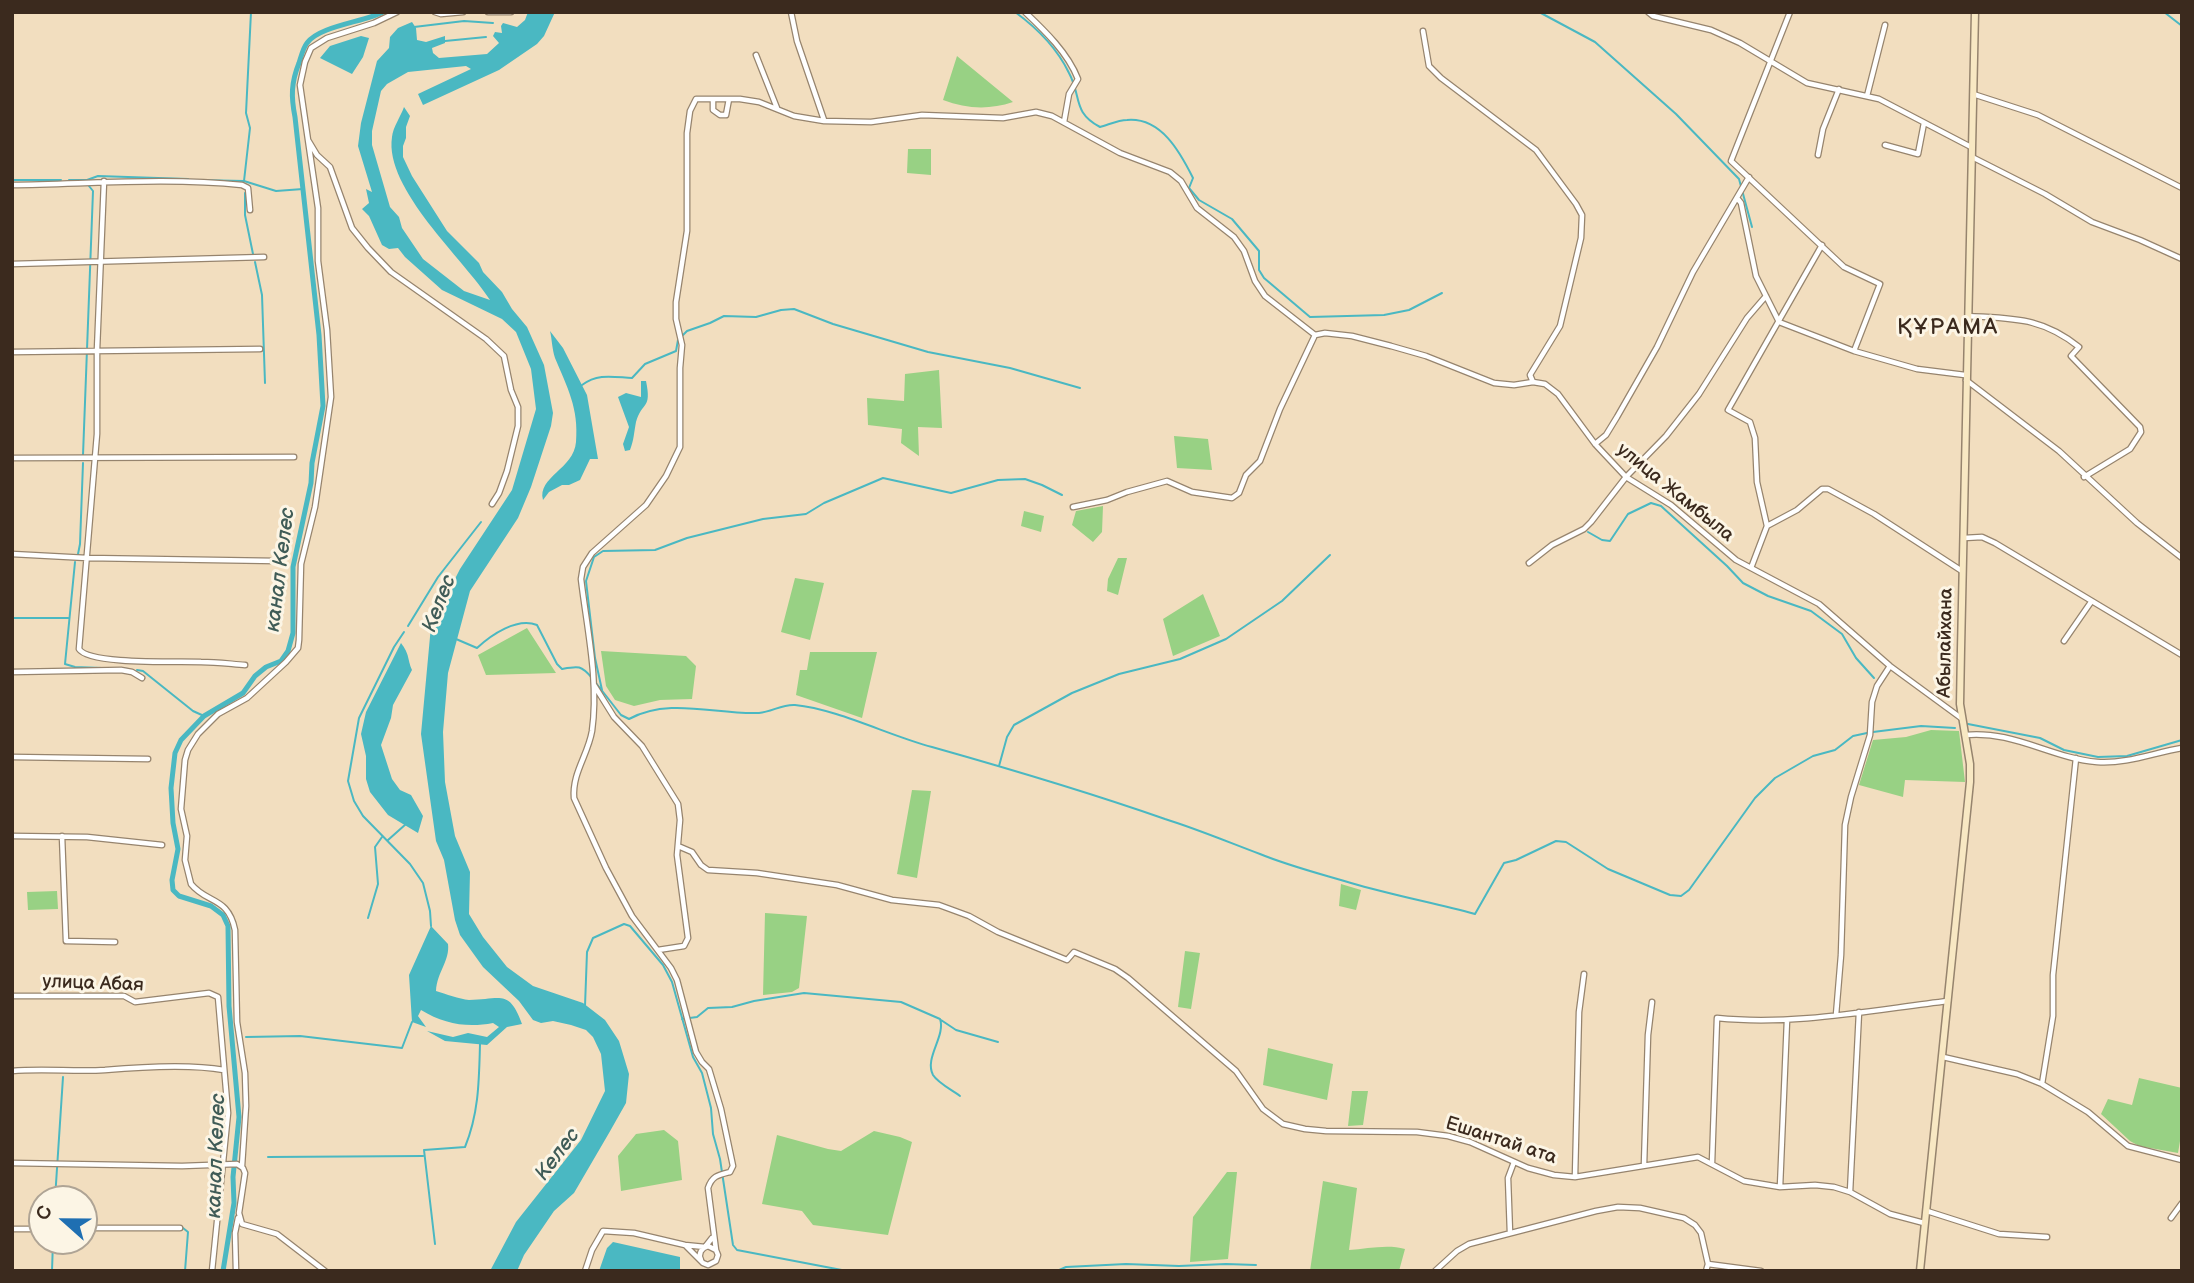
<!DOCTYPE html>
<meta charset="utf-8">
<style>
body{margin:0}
#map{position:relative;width:2194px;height:1283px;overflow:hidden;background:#f2debf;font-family:"Balsamiq Sans",sans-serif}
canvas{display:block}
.frame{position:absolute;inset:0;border:14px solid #3b2a1e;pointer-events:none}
.north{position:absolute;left:28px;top:1185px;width:70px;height:70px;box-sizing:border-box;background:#fcf5e5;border:2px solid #afa495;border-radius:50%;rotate:291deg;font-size:19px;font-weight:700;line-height:28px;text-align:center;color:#3b2a1e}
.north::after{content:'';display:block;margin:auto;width:24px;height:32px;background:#1f6fb2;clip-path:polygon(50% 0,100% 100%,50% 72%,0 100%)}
</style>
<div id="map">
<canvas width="2194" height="1283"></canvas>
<div class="frame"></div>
<div class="north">С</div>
</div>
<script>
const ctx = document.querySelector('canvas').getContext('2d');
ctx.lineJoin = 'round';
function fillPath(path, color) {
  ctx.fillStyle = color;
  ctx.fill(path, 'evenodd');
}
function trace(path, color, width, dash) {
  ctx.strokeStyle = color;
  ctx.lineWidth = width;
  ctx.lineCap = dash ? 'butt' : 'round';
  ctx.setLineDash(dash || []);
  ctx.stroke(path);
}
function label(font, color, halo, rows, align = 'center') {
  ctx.font = font + ' "Balsamiq Sans",sans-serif';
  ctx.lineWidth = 6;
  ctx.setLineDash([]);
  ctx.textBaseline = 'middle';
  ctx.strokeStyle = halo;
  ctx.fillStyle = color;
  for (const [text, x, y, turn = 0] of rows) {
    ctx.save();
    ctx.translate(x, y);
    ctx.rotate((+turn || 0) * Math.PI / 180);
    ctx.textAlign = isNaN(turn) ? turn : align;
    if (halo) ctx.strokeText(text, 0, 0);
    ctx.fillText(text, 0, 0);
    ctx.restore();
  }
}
const green = new Path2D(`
 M 957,56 L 1013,102 C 989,110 967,109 943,100 Z
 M 908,149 L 931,149 L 931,175 L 907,173 Z
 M 939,370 L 942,428 L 918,427 L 919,456 L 901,443 L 902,429 L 868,425 L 867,398 L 904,401 L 905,374 Z
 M 1174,436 L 1208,439 L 1212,470 L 1177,468 Z
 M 1103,506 L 1102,532 L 1093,542 L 1072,525 L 1076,511 Z
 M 1024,511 L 1044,516 L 1041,532 L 1021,526 Z
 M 1118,558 L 1127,558 L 1118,595 L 1107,591 L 1108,579 Z
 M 795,578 L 824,583 L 810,640 L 781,632 Z
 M 1203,594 L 1220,636 L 1173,656 L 1163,619 Z
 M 527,628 L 556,673 L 486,675 L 478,655 Z
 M 601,651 L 686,656 L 696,666 L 692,699 L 660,700 L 634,706 L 615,700 L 606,686 Z
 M 810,652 L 877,652 L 862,718 L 796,695 L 800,670 L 807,670 Z
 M 1931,730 L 1959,731 L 1965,782 L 1905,780 L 1903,797 L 1859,785 L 1873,740 L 1906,737 Z
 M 912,790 L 931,791 L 917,878 L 897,874 Z
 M 1341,884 L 1361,890 L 1356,910 L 1339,906 Z
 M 57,891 L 58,909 L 28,910 L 27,892 Z
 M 765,913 L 807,916 L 799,988 L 792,992 L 763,995 Z
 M 1185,951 L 1200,953 L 1191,1009 L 1178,1007 Z
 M 1268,1048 L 1333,1064 L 1327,1100 L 1263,1085 Z
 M 2139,1078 L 2182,1088 L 2182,1129 L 2178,1153 L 2139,1146 L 2130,1141 L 2101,1114 L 2108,1099 L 2132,1105 Z
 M 1352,1091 L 1368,1091 L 1363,1125 L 1348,1126 Z
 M 664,1130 L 678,1141 L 682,1180 L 621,1191 L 618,1156 L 636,1134 Z
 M 874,1131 L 900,1137 L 912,1142 L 888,1235 L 813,1225 L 802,1211 L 762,1204 L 777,1135 L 828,1149 L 841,1151 Z
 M 1227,1172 L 1237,1172 L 1228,1259 L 1190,1262 L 1193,1217 Z
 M 1323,1181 L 1357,1188 L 1349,1250 C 1367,1249 1387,1244 1405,1249 L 1399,1271 L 1356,1269 L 1310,1271 Z`);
const water = new Path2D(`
 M 528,12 L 555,12 L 544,36 L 537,44 L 499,70 L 423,105 L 418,94 L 471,69 L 466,66 L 408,72 L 387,84 L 381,91 L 372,131 L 372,145 L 390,207 L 399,217 L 402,228 L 423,259 L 464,291 L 490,300 C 464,259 384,189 392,137 C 393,127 401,116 404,107 L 410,116 L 406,127 L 406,138 L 403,146 L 403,157 L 412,176 L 447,231 L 479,263 L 483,272 L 502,292 L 512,309 L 527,327 L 544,365 L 553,413 L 551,426 L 531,487 L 518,518 L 470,591 L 448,673 L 443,732 L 445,782 L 455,836 L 470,872 L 469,914 L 483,937 L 507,967 L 533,986 L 583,1003 L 605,1020 L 619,1041 L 629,1074 L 626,1103 L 609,1133 L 574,1193 L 554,1211 L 524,1255 L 517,1271 L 490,1271 L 516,1222 L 581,1140 L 605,1091 L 601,1054 L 593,1037 L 586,1030 L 571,1025 L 553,1021 L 541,1023 L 533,1020 L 519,1001 L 483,967 L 460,935 L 455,920 L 444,860 L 436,841 L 421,734 L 431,626 L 460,569 L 512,490 L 536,409 L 531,369 L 516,332 L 502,319 L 442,290 L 405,257 L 398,248 L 389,249 L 382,245 L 369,216 L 362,209 L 369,203 L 366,189 L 372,192 L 358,146 L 361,123 L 377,61 L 389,48 L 390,37 L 398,28 L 412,22 L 416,28 L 417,40 L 426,42 L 445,36 L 445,43 L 432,48 L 433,53 L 439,58 L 487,54 L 499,43 L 493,36 L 495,32 L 502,33 L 501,26 L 503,23 L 517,27 L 525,20 Z
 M 361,36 L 369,38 L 363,57 L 352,74 L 320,58 L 330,46 Z
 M 550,331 L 563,348 L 587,395 L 598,459 L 590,459 L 580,480 L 569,485 L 562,485 L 549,492 L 543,500 C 537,477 574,469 576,442 C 579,408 567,387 555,358 C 552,349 552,339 550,331 Z
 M 641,381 L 646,381 C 652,410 642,401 636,422 C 634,432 634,440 630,450 L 625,451 L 623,444 L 629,427 L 618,397 L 626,393 L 641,397 Z
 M 401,643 C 410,655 407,658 412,670 L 393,705 L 391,718 L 381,745 L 392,779 L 400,790 L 411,795 L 423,816 L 418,833 L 388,815 L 370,792 L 366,779 L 366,756 L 361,734 L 366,712 Z
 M 431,926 L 448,944 C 450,961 437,972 436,991 C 446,994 459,999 469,1000 C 500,1000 509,988 522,1024 L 507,1027 L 487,1045 L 445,1041 L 427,1031 L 453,1037 L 468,1033 L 487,1037 L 499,1027 L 493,1023 C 467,1028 444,1024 421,1010 L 418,1016 L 426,1027 L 412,1022 L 409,975 Z
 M 613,1242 L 680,1257 L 680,1271 L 599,1271 L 607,1248 Z`);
const stream = new Path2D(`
 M 1015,12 C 1037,28 1057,48 1069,73 C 1082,97 1072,112 1100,127 C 1108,125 1118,120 1127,120 C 1161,117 1180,152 1193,178 L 1189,188 L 1199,200 L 1232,219 L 1259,251 L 1259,270 L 1264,278 L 1310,317 L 1384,315 L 1409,310 L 1442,293
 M 1539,12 L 1595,42 L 1676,114 L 1739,179 L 1752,227
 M 2164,12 L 2182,26
 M 414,27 L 464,21 L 493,23
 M 445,41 L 486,37
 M 12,180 L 61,180
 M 69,180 L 87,180 L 98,176 L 188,179
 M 195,180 L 244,181 L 276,191 L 303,189
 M 244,181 L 250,128 L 246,113 L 251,12
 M 245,193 L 245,215 L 253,254
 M 255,262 L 262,295 L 265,383
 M 682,336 L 687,331 L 710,323 L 724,316 L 756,317 L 781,310 L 794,309 L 833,324 L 928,352 L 1010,368 L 1080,388
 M 582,385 C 598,373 613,377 632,378 L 645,364 L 676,351 L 678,340
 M 83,455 L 93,191 L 89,186
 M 1588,532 L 1602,540 L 1610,541 L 1628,514 L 1651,503 L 1661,506 L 1727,566 L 1743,583 L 1768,596 L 1811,611 L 1842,634 L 1856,658 L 1874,678
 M 78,554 L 80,544 L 83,463
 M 75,562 L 65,664 L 75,667 L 129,669
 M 12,618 L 68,618
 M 408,626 L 438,577 L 481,522
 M 404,632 L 394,647 L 359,718 L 348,781 L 354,801 L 363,816 L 410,864 L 423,883 L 430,911 L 431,926
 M 456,639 L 477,648 C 491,635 517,617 537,625 L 557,664 L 562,669 C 578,666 581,665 592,678
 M 137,670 L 143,671 L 193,711 L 204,716
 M 596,683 L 621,715 L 629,719 C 670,697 716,715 759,713 C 772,712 782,704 795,705 C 837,709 890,736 932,747 C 1010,769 1088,792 1165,819 C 1197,829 1228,842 1260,854 C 1289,866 1321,874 1351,883 C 1392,895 1434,903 1475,914 L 1504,863 L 1516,860 L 1556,841 L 1566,842 L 1608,869 L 1670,895 L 1681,896 L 1689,890 L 1755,798 L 1775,778 L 1813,756 L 1835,750 L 1853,736 L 1867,733
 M 602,690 L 595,658 L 586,581 L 594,557 L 603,551 L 655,550 L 687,538 L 763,519 L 806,514 L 824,503 L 883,478 L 951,493 L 998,480 L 1025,479 L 1042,485 L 1062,495
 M 1968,724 L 2040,738 L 2064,750 L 2098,757 L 2127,756 L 2182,740
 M 1873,732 L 1921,726 L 1955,728
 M 999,766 L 1007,737 L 1014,725 L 1072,693 L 1119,674 L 1180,659 L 1226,639 L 1282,601 L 1330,555
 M 388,840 L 406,824
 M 368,918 L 378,884 L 375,847 L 382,837
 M 585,1006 L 587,952 L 593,938 L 624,924 L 630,926 L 663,965 L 672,982 L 693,1057 L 702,1073 L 711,1108 L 713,1134 L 720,1159 L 733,1245 L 737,1250 L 847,1271
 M 682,1019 L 697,1017 L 708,1008 L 732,1007 L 754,1001 L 804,993 L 901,1002 L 940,1019 C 946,1036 924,1058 933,1075 C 938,1083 952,1090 960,1096
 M 941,1020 L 956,1030 L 998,1042
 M 246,1037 L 300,1036 L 402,1048 L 412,1022
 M 268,1157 L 423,1156
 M 55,1199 L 63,1077
 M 183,1228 L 188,1232 L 185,1271
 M 435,1244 L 424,1150 L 465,1147 C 479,1113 479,1080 480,1044
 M 52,1271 L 53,1241
 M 1057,1271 L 1066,1267 L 1126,1264 L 1179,1266 L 1226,1264 L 1256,1265`);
const canal = new Path2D(`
 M 223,1271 L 234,1203 L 233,1177 L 239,1117 L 229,1006 L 228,926 L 223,915 L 211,906 L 179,896 L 173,890 L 172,880 L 178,849 L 173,823 L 171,788 L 175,753 L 181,740 L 204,716 L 243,693 L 255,676 L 266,667 L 281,661 L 288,651 L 293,633 L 293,567 L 311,483 L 312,463 L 323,406 L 319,335 L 295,117 C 291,97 291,83 299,63 C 301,57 303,48 307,43 C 319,26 364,22 383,12`);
const street = new Path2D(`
 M 397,12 L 374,23 L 327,38 L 311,48 L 305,62 L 300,85 L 308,140 L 317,155 L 330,167 L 352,228 L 368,248 L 391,272 L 486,339 L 504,356 L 511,390 L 518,407 L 518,426 L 507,471 L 499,493 L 492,504
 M 435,12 L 441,14 L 463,12
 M 488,12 L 511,12
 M 791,12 L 797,41 L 824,120
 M 1025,12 C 1045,31 1068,53 1078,79 L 1069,94 L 1064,122
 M 1648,12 L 1653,16 L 1711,30 L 1740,43 L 1807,83 L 1879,99 L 1971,147
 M 1790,12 L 1731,161 L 1844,267 L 1880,284 L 1854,351
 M 1423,31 L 1429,66 L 1441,78 L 1536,150 L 1576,204 L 1582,215 L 1581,238 L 1560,326 L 1530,375 L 1533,382
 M 756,55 L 777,108
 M 1973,94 L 2038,115 L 2182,188
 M 1867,96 L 1885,25
 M 713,99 L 713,110 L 720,115 L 726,115 L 729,99
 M 1885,145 L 1918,154 L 1924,123
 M 1818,155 L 1823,129 L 1839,89
 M 1972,157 L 2045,194 L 2092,222 L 2140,240 L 2182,259
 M 104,181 L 97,350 L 97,434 L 79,649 C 89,665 180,661 201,662 C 216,662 231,664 245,665
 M 12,185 C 89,184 166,177 242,185 L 248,188 L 250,210
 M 1737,198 L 1741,203 L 1756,276 L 1779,322 L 1854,351 L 1917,369 L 1965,375
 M 12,264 L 264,257
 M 1968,316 C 2014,319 2041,317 2079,347 L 2071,356 L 2140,427 L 2141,432 L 2130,449 L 2084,477
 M 1315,335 L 1325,333 L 1352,336 L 1391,346 L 1426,356 L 1494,383 L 1514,385 L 1533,382 L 1545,384 L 1558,394 L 1595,444 L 1626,477 L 1671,505 L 1736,560 L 1819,604 L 1890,666 L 1961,718
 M 12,352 L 260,349
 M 1966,380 L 2059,451 L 2137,523 L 2182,558
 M 1595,444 L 1606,435 L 1617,417 L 1657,347 L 1693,272 L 1749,177
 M 12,458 L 294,457
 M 1073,507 L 1107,500 L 1127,492 L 1167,481 L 1192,492 L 1232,498 L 1239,493 L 1246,475 L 1260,461 L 1280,409 L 1315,335
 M 1767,526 L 1797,510 L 1822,489 L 1828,489 L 1874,514 L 1962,571
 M 1964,538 L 1982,537 L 1995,543 L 2182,655
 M 12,554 L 87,558 L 277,561
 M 1529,563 L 1552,545 L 1584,529 L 1591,522 L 1626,477 L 1666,436 L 1699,394 L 1747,318 L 1766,296
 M 1751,568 L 1767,526 L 1757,482 L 1755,438 L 1750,422 L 1728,410 L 1822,245
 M 2064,641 L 2091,602
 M 12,672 L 121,670 L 132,672 L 142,678
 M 594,685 L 614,717 L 642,746 L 678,804 L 680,820 L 677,855 L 688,938 L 684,946 L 658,950
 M 1965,735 C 2013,730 2051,758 2097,762 C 2127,764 2153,753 2182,748
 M 12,757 L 148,759
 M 12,836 L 87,837 L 162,845
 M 62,836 L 66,941 L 115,942
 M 678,846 L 692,852 L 701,865 L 708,870 L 757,873 L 837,885 L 892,900 L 939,905 L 969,916 L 998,932 L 1067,960 L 1074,952 L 1115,969 L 1128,978 L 1236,1071 L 1263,1109 L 1283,1124 L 1305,1129 L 1326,1131 L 1417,1132 L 1448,1136 L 1470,1142 L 1528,1168 L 1554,1175 L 1575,1177 L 1698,1157 L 1744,1181 L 1780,1187 L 1815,1185 L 1834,1187 L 1850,1192 L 1890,1214 L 1924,1223
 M 12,996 L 124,996 L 135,1002 L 209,993 L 218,997 L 228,1113 L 212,1271
 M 1836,1015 L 1841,955 L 1845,825 L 1851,797 L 1870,735 L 1872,702 L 1877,686 L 1890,666
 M 1943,1057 L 2017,1074 L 2042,1084 L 2088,1112 L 2128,1146 L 2182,1160
 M 12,1071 C 43,1068 74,1072 105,1070 C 139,1067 191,1064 224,1070
 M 2042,1084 L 2053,1016 L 2053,975 L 2076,758
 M 12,1163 L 182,1166 L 237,1164 L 243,1168 L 245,1173 L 239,1213 L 242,1224 L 277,1234 L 325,1271
 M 1712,1163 L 1717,1018 C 1794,1026 1872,1010 1948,1001
 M 1644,1165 L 1648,1035 L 1652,1002
 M 242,1166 L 246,1106 L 245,1073 L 237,1022 L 235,930 C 228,896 207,904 191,884 L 185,860 L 187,836 L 181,809 L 185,760 L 188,750 L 198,734 L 218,714 L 247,698 L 286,662 L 298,648 L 299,640 L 301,564 L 315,507 L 331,397 L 327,330 L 318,261 L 318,208 L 308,140
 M 1575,1177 L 1579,1012 L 1584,974
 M 1780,1187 L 1787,1020
 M 1850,1192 L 1859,1012
 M 1927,1211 L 1999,1234 L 2047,1237
 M 2171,1218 L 2182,1203
 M 84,1228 L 180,1228
 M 12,1229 L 42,1229
 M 1510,1233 L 1508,1178 L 1514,1162
 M 686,1246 L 703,1263 L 708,1265 L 716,1261 L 718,1255 L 716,1250 L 708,1246 C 701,1248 698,1254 701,1260
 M 716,1250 L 708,1188 C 712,1176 718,1175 730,1172 L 733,1166 L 721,1109 L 709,1069 L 702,1062 L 696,1052 L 677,980 L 671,968 L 632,916 L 606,868 L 574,798 C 572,773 588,755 592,731 C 599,681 587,629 581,579 L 583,567 L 592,553 L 646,505 L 666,476 L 680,447 L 680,368 L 682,345 L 676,319 L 676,302 L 687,231 L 687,133 L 690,111 L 696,99 L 740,99 L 759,102 L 794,116 L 824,121 L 871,122 L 922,115 L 1003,118 L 1036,112 L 1052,116 L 1120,153 L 1170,172 L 1181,181 L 1197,208 L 1234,237 L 1244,251 L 1255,281 L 1265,296 L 1315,335
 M 1708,1264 L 1761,1271
 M 236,1271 L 235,1233 L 238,1218
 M 585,1271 L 592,1250 L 603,1231 L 634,1233 L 685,1245 L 705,1247 L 712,1238
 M 1435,1271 L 1457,1251 L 1469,1244 L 1596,1211 L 1618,1207 L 1640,1208 L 1684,1218 L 1695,1225 L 1701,1233 L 1708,1264 L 1706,1271`);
const secondary = new Path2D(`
 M 1920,1271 L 1970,782 L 1970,764 L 1960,704 L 1961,649 L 1975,12`);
const streetNames = [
 ["улица Жамбыла",1675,493,39],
 ["Абылайхана",1946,643,-89],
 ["улица Абая",93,984,2],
 ["Ешантай ата",1501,1141,18]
];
const waterNames = [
 ["канал Келес",281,570,-83],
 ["Келес",440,604,-69],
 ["Келес",558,1155,-53],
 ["канал Келес",217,1156,-88]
];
const quarterNames = [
 ["ҚҰРАМА",1948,328]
];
fillPath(green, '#98d184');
fillPath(water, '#4ab8c2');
trace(stream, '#4ab8c2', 2);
trace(canal, '#4ab8c2', 5);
trace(street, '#96846e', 7);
trace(secondary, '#96846e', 9);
trace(street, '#fff', 4.5);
trace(secondary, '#f8e8c3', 6);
label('19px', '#3b2a1e', '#fcf5e5', streetNames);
label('italic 21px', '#405c57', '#fcf5e5', waterNames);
ctx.letterSpacing = '2px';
label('23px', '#3b2a1e', '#fcf5e5', quarterNames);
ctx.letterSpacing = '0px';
</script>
